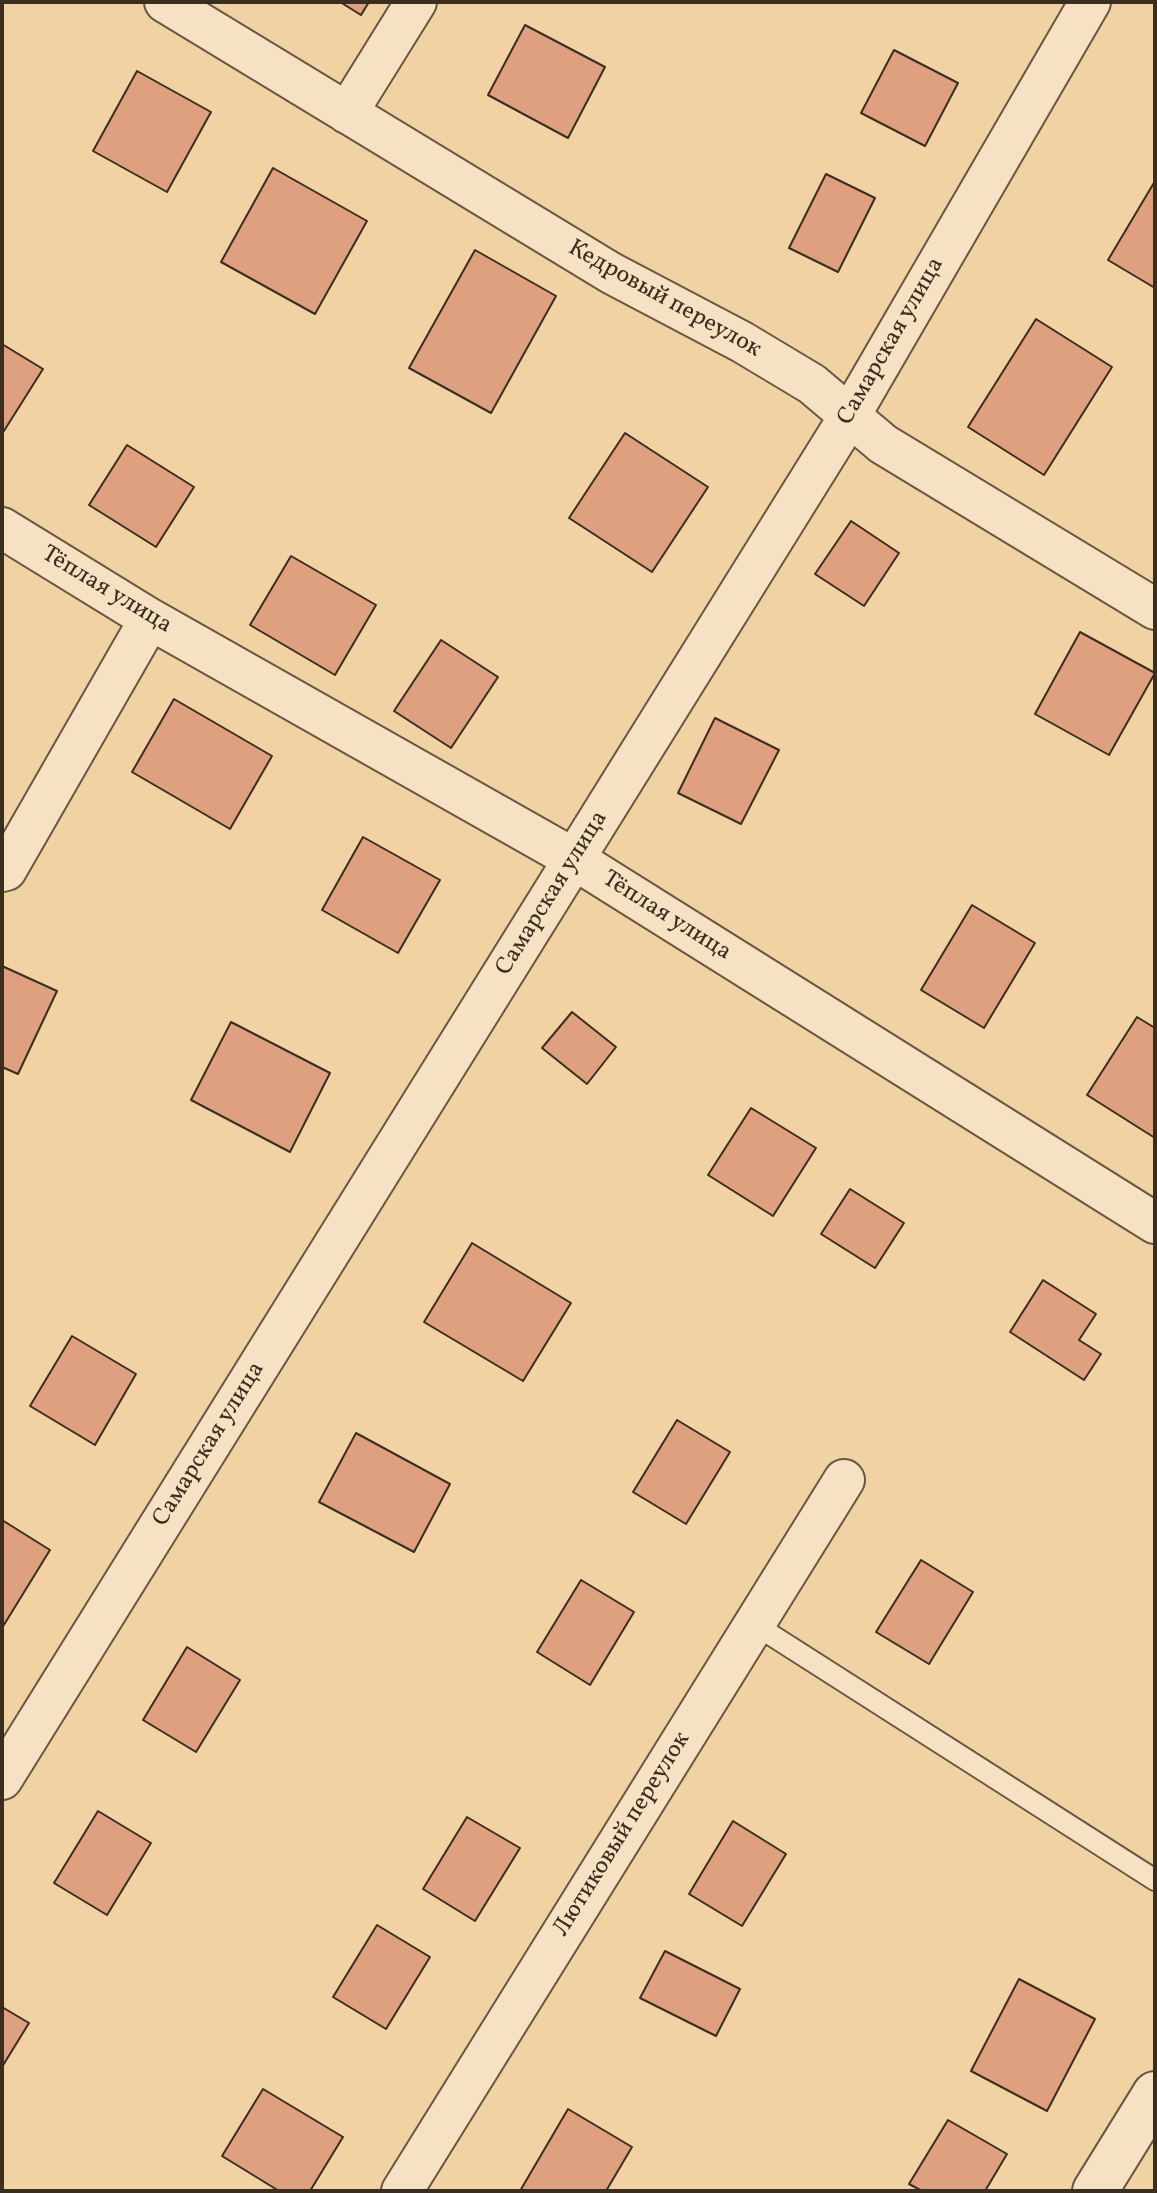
<!DOCTYPE html>
<meta charset="utf-8">
<style>
body{margin:0}
#map{position:relative;width:1157px;height:2193px;overflow:hidden;background:#f1d2a3;font-family:Vollkorn,serif}
canvas{display:block}
.frame{position:absolute;inset:0;border:4px solid #392e20;pointer-events:none}
</style>
<div id="map">
<canvas width="1157" height="2193"></canvas>
<div class="frame"></div>
</div>
<script>
const ctx = document.querySelector('canvas').getContext('2d');
ctx.lineJoin = 'round';
function fillPath(path, color) {
  ctx.fillStyle = color;
  ctx.fill(path, 'evenodd');
}
function trace(path, color, width, dash) {
  ctx.strokeStyle = color;
  ctx.lineWidth = width;
  ctx.lineCap = dash ? 'butt' : 'round';
  ctx.setLineDash(dash || []);
  ctx.stroke(path);
}
function label(font, color, halo, rows, align = 'center') {
  ctx.font = font + ' Vollkorn,serif';
  ctx.lineWidth = 8;
  ctx.setLineDash([]);
  ctx.textBaseline = 'middle';
  ctx.strokeStyle = halo;
  ctx.fillStyle = color;
  for (const [text, x, y, turn = 0] of rows) {
    ctx.save();
    ctx.translate(x, y);
    ctx.rotate((+turn || 0) * Math.PI / 180);
    ctx.textAlign = isNaN(turn) ? turn : align;
    if (halo) ctx.strokeText(text, 0, 0);
    ctx.fillText(text, 0, 0);
    ctx.restore();
  }
}
const building = new Path2D(`
 M 340,2 L 369,2 L 361,15 Z
 M 525,25 L 605,67 L 568,138 L 488,95 Z
 M 894,50 L 958,83 L 925,146 L 861,113 Z
 M 137,71 L 211,112 L 167,192 L 93,151 Z
 M 273,168 L 367,221 L 315,314 L 221,262 Z
 M 826,174 L 875,198 L 838,272 L 789,248 Z
 M 1155,181 L 1155,288 L 1108,260 Z
 M 475,250 L 556,296 L 491,413 L 409,368 Z
 M 1036,319 L 1112,367 L 1044,475 L 968,427 Z
 M 2,344 L 43,369 L 2,434 Z
 M 625,433 L 708,487 L 652,572 L 569,518 Z
 M 127,445 L 194,487 L 156,547 L 89,505 Z
 M 851,521 L 899,553 L 864,606 L 815,574 Z
 M 291,556 L 376,605 L 335,675 L 250,625 Z
 M 1080,632 L 1155,673 L 1109,755 L 1035,714 Z
 M 441,640 L 498,677 L 451,748 L 394,711 Z
 M 174,699 L 272,756 L 230,829 L 132,772 Z
 M 715,718 L 779,750 L 741,824 L 678,793 Z
 M 363,837 L 440,880 L 398,953 L 322,910 Z
 M 972,905 L 1035,943 L 984,1028 L 921,990 Z
 M 2,966 L 57,991 L 18,1074 L 2,1067 Z
 M 572,1012 L 616,1047 L 587,1084 L 542,1048 Z
 M 1137,1017 L 1155,1028 L 1155,1138 L 1087,1095 Z
 M 231,1022 L 330,1073 L 290,1152 L 191,1100 Z
 M 751,1108 L 816,1148 L 773,1216 L 708,1175 Z
 M 850,1189 L 904,1223 L 875,1268 L 821,1234 Z
 M 472,1243 L 571,1303 L 523,1381 L 424,1322 Z
 M 1043,1280 L 1096,1314 L 1079,1340 L 1101,1354 L 1084,1380 L 1010,1332 Z
 M 72,1336 L 136,1374 L 95,1445 L 30,1406 Z
 M 677,1420 L 730,1452 L 686,1524 L 633,1492 Z
 M 356,1433 L 450,1484 L 414,1552 L 319,1502 Z
 M 2,1520 L 50,1550 L 2,1628 Z
 M 921,1560 L 973,1592 L 929,1664 L 876,1632 Z
 M 581,1580 L 634,1612 L 590,1685 L 537,1652 Z
 M 187,1647 L 240,1680 L 196,1752 L 143,1720 Z
 M 98,1811 L 151,1843 L 107,1915 L 54,1883 Z
 M 467,1817 L 520,1848 L 475,1921 L 423,1889 Z
 M 733,1821 L 786,1854 L 742,1926 L 689,1894 Z
 M 377,1925 L 430,1957 L 386,2029 L 333,1997 Z
 M 665,1951 L 740,1989 L 716,2036 L 640,1998 Z
 M 1019,1979 L 1095,2019 L 1047,2111 L 971,2071 Z
 M 2,2007 L 29,2023 L 2,2067 Z
 M 263,2089 L 343,2137 L 310,2191 L 279,2191 L 222,2156 Z
 M 568,2109 L 632,2147 L 606,2191 L 520,2191 Z
 M 948,2120 L 1007,2154 L 985,2191 L 922,2191 L 909,2184 Z`);
const service = new Path2D(`
 M 754,1624 L 1155,1880`);
const minor = new Path2D(`
 M 165,2 L 611,273 L 742,342 L 812,384 L 883,444 L 1155,609
 M 347,113 L 416,2
 M 2,528 L 150,619 L 574,859 L 1155,1223
 M 2,871 L 6,870 L 150,619
 M 2,1779 L 849,417 L 1090,2
 M 402,2191 L 844,1480`);
const tertiary = new Path2D(`
 M 1095,2191 L 1155,2094`);
const streetNames = [
 ["Кедровый переулок",664,300,29],
 ["Самарская улица",892,342,-60],
 ["Тёплая улица",106,591,31],
 ["Самарская улица",553,894,-58],
 ["Тёплая улица",666,917,32],
 ["Самарская улица",210,1445,-58],
 ["Лютиковый переулок",623,1835,-58]
];
fillPath(building, '#dea07e');
trace(building, '#392e20', 2);
trace(service, '#675741', 24);
trace(minor, '#675741', 44);
trace(tertiary, '#675741', 48);
trace(service, '#f6e2c3', 20);
trace(minor, '#f6e2c3', 40);
trace(tertiary, '#f6e2c3', 44);
label('24px', '#392e20', '#f6e2c3', streetNames);
</script>
